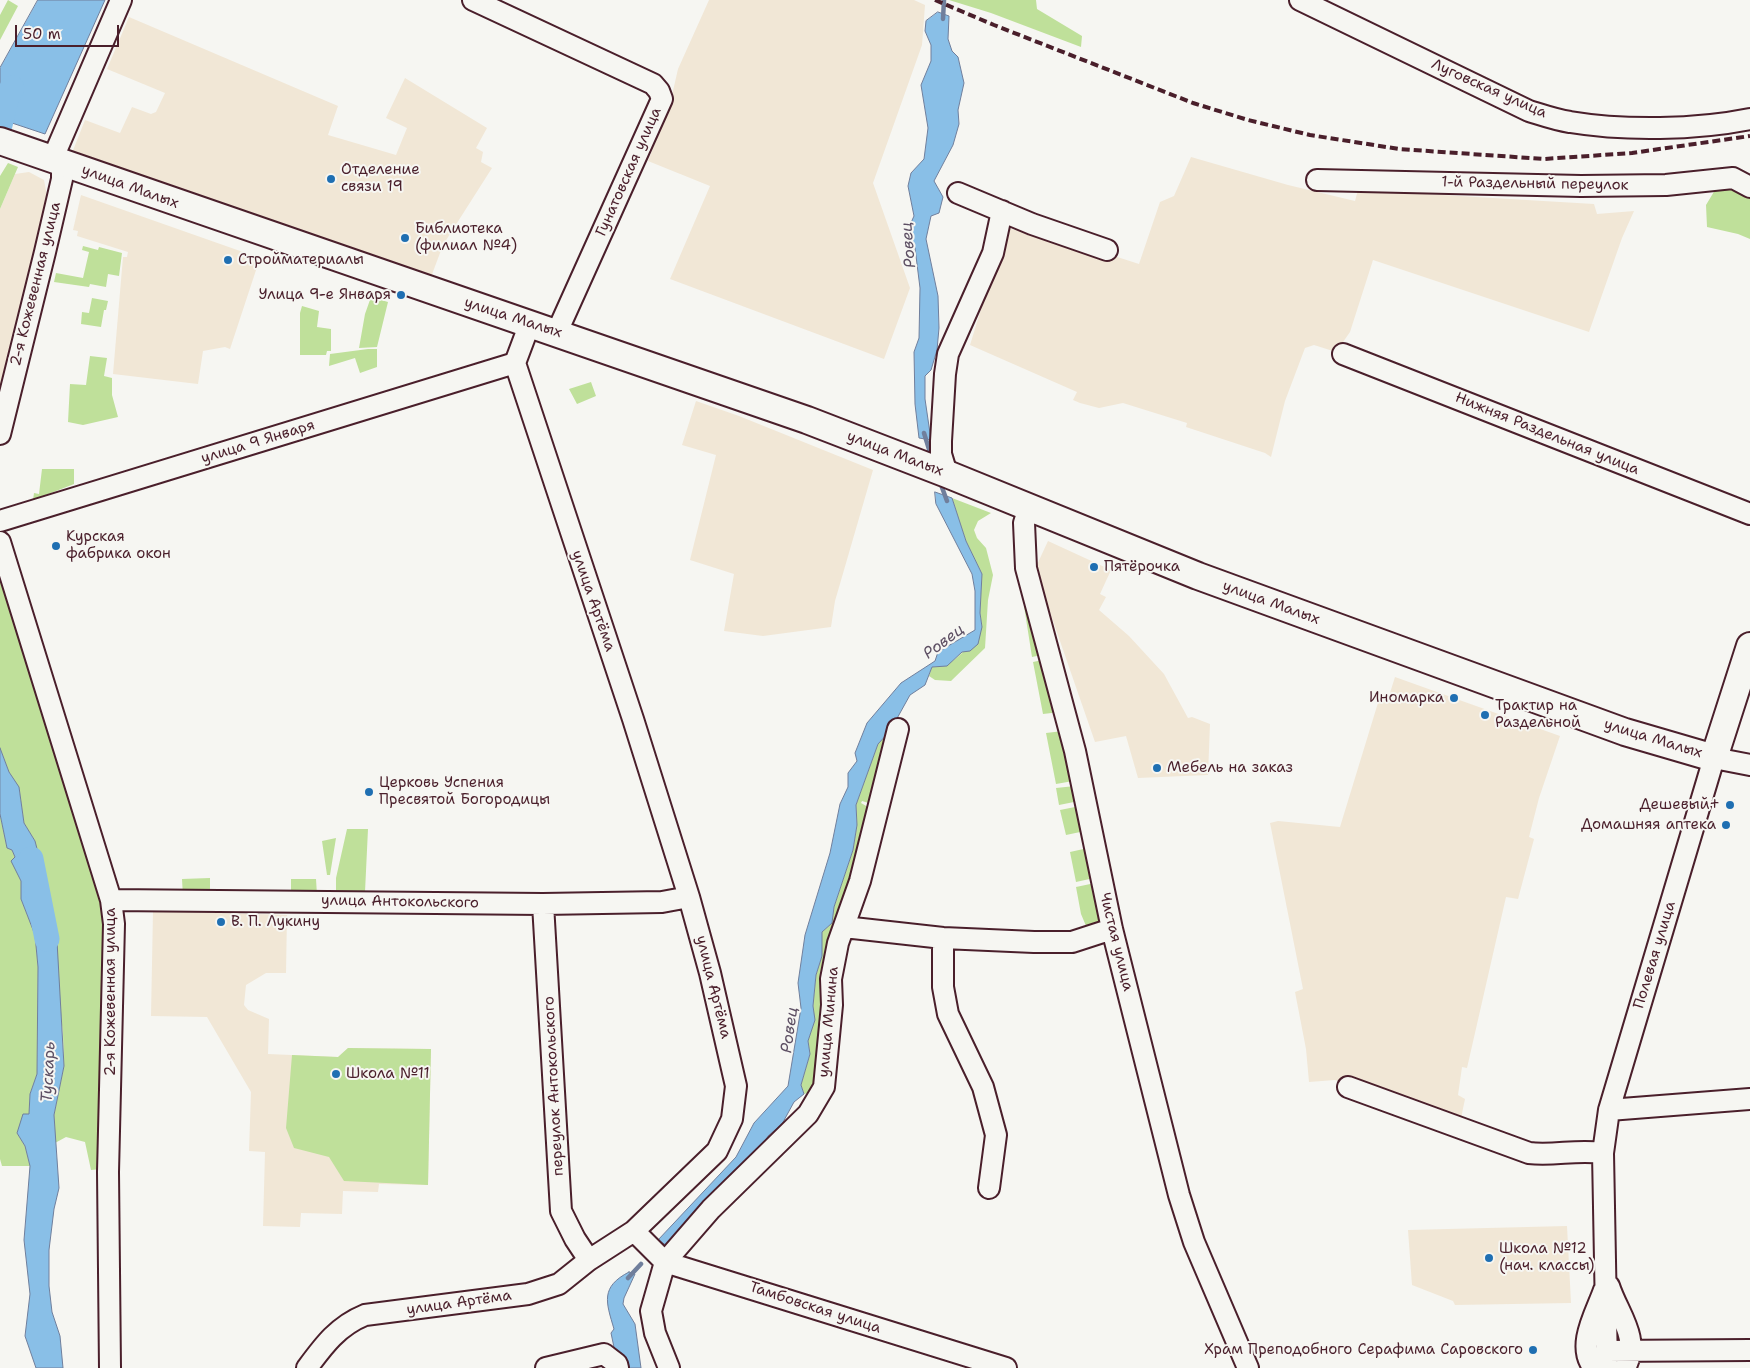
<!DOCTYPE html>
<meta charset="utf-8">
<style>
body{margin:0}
#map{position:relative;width:1750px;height:1368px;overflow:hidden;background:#f6f6f2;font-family:"Shantell Sans",sans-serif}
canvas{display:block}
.scale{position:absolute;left:15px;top:25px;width:104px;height:22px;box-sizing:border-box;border:2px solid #4a1f2b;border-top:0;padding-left:6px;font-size:15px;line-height:18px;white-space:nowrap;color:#4a1f2b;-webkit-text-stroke:4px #f6f6f2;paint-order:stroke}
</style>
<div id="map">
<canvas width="1750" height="1368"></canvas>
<div class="scale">50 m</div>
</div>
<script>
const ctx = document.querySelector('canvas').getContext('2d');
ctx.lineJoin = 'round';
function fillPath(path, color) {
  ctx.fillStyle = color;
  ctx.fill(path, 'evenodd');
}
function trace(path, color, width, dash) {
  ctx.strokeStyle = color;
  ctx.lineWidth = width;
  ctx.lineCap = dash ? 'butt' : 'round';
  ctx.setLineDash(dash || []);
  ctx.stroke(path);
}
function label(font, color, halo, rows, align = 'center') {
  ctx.font = font + ' "Shantell Sans",sans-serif';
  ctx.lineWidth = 4;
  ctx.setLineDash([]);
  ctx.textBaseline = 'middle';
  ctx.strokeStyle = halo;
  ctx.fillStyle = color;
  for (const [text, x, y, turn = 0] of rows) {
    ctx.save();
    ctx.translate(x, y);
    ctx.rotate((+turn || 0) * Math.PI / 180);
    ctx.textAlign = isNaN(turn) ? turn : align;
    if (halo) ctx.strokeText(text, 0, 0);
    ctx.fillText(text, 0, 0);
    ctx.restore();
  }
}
const built = new Path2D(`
 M 709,0 L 914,0 L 925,5 L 922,45 L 873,183 L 910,288 L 884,359 L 670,279 L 710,186 L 648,161 L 670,104 L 678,69 Z
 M 129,17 L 338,106 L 328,135 L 396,155 L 407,128 L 386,118 L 405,78 L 487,128 L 476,148 L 483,152 L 481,162 L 492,168 L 443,245 L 431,277 L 72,153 L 85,120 L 120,133 L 132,107 L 151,114 L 156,112 L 165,93 L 107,69 Z
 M 1191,157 L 1288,185 L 1355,201 L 1358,190 L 1594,204 L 1597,214 L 1634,211 L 1622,238 L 1589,332 L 1373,260 L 1350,332 L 1336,352 L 1314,345 L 1305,348 L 1285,401 L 1271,457 L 1265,453 L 1186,427 L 1187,423 L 1123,403 L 1099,408 L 1080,403 L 1073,400 L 1077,392 L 970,345 L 1006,228 L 1074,243 L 1139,264 L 1160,202 L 1174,196 Z
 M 29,172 L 44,180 L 47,196 L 41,239 L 0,422 L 0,209 L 15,174 Z
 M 81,195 L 260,258 L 230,349 L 225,347 L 203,351 L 198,384 L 113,374 L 123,257 L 127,257 L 128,252 L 77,236 L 78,231 L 73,230 Z
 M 696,401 L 739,416 L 873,470 L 835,601 L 831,627 L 763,636 L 724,631 L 734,574 L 690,560 L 716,455 L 682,445 Z
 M 1048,541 L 1111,570 L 1100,594 L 1106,597 L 1099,610 L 1129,636 L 1164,674 L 1188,718 L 1192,717 L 1210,724 L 1208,775 L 1138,778 L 1126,736 L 1095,742 L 1035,569 Z
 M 1395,677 L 1560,736 L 1539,798 L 1529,837 L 1534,839 L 1518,899 L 1506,897 L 1467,1068 L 1462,1067 L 1458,1095 L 1465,1099 L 1460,1123 L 1335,1080 L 1309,1082 L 1306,1049 L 1295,992 L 1303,989 L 1270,823 L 1278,821 L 1340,827 L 1381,693 L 1389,696 Z
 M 153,911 L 287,915 L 286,973 L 266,973 L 246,985 L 244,1005 L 248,1010 L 269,1019 L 268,1054 L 338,1057 L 348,1048 L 431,1049 L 428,1185 L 379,1184 L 378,1192 L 343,1191 L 342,1214 L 301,1213 L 300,1227 L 263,1226 L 265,1152 L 249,1151 L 251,1092 L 207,1017 L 151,1016 Z
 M 1567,1226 L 1571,1303 L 1455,1305 L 1453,1301 L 1412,1285 L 1408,1230 Z`);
const green = new Path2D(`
 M 8,0 L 18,6 L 0,40 L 0,15 Z
 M 949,0 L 1036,0 L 1037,9 L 1082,36 L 1081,47 L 991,13 Z
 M 8,163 L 18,167 L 0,209 L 0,176 Z
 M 1731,187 L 1750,197 L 1750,239 L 1738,234 L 1707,227 L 1706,205 L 1715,190 Z
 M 83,246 L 98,250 L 99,247 L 122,253 L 119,276 L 108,274 L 106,287 L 90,284 L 89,287 L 54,282 L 56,273 L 83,278 L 89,252 L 82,250 Z
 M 371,297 L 388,302 L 377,347 L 359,348 L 365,314 Z
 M 92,298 L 108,301 L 106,310 L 104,310 L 101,327 L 81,324 L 82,312 L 89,313 Z
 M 302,306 L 319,311 L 317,327 L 331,329 L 331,351 L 327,351 L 326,355 L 300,355 L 300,313 Z
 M 368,349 L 377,349 L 377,367 L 360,373 L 355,358 L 329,366 L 330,354 Z
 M 90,356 L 107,358 L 104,376 L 112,378 L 112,395 L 118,417 L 83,425 L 68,422 L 70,384 L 86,385 Z
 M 591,382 L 596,396 L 577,404 L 569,389 Z
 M 42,469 L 74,469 L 74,484 L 33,500 L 34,493 L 39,494 Z
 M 952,498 L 991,513 L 978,521 L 974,530 L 977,538 L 986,548 L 993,575 L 988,600 L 985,648 L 951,681 L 935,680 L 929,676 L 932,667 C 959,665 967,646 982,627 L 980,613 L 982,574 L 966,541 Z
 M 0,574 L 105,910 L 101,1169 L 91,1170 L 85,1142 L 66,1137 L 55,1143 L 54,1115 L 64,1066 L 63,1035 L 58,985 L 46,909 L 41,907 L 37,886 L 41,880 L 35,841 L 24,823 L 19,788 L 9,772 L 0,748 Z
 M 1031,603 L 1046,654 L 1032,657 L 1024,606 Z
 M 1047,659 L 1060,712 L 1043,714 L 1033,662 Z
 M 890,731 L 875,805 L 862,801 L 861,803 L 875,811 L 815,1091 L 804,1094 L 801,1085 L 810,1054 L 808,1041 L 814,1020 L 813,1006 L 816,975 L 822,956 L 822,932 L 832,923 L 834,907 L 853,850 L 857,825 L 856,805 L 878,744 Z
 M 1063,731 L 1073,781 L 1056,784 L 1046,733 Z
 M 1075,786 L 1079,801 L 1059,805 L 1056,788 Z
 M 1080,806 L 1085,831 L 1066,835 L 1060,810 Z
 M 0,814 L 7,848 L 12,850 L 15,857 L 12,861 L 21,881 L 21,899 L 35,935 L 38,967 L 37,1074 L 30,1094 L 29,1114 L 17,1133 L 25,1146 L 30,1166 L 2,1166 L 0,1159 Z
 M 347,829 L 368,829 L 365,892 L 336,891 L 336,878 Z
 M 336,838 L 330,875 L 327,875 L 322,841 Z
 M 1088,848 L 1094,878 L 1076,882 L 1070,852 Z
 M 210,878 L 210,897 L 183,897 L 182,879 Z
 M 291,879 L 316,879 L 317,895 L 296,895 L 291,891 Z
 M 1095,883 L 1101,926 L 1089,933 L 1081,914 L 1076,887 Z
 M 348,1048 L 431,1049 L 428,1185 L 344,1181 L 329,1157 L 294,1148 L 286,1128 L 292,1055 L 338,1057 Z`);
const water = new Path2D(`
 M 38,0 L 105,0 L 45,134 L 0,119 L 0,68 Z
 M 938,12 L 949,16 L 948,39 L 952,51 L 958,57 L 964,83 L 958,110 L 959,124 L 953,145 L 934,181 L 943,197 L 939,213 L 931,216 L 926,239 L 938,296 L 939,328 L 937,350 L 931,370 L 925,376 L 925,399 L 931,440 L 919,438 L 915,404 L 914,352 L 919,338 L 920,288 L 915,248 L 909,239 L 909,227 L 914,216 L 908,186 L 911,173 L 924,159 L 928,128 L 921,85 L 931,61 L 931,45 L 925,31 L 926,21 Z
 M 935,492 L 952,498 L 966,541 L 982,574 L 980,613 L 982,627 L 978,644 L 970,651 L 962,652 L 947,666 L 932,667 L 925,685 L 910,695 L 890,731 L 878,744 L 856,805 L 857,825 L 853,850 L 834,907 L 832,923 L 822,932 L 822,956 L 816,975 L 813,1006 L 815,1020 L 808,1041 L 810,1054 L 801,1085 L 804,1094 L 794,1102 L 782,1124 L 768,1136 L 760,1152 L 669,1247 L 658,1240 L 736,1157 L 754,1123 L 788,1086 L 801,1008 L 798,983 L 805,935 L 830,853 L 840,804 L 848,787 L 848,773 L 857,761 L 855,753 L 867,723 L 901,683 L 935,661 L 938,652 L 975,630 L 975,591 L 972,574 L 936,504 Z
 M 0,748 L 9,772 L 19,787 L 24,823 L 35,841 L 42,868 L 41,880 L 37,886 L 41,906 L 51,914 L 57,941 L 64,1066 L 54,1115 L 59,1188 L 54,1209 L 49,1250 L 49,1286 L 52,1312 L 60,1336 L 63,1368 L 36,1368 L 25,1336 L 30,1294 L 24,1240 L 30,1166 L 25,1146 L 17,1133 L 23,1114 L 29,1114 L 30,1094 L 37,1074 L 38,967 L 35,935 L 21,899 L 21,881 L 11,861 L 15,857 L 12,850 L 7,848 L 0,814 Z
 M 629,1272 L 635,1274 L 624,1298 L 623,1304 L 635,1324 L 641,1368 L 625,1368 L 615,1352 L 611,1333 L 614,1329 C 606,1302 600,1287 629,1272 Z`);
const stream = new Path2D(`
 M 943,19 L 944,0
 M 924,433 L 932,459
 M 940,482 L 947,501
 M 628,1278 L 641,1264`);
const river = new Path2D(`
 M 0,125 L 6,99 L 12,88
 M 31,859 L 47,939`);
const minor = new Path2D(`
 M 473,0 L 653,84 L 659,91 L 662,99 L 557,332
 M 1300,0 L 1529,111 C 1542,115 1556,120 1570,122 C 1624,131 1696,130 1750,119
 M 53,158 L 121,0
 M 1317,180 L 1581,186 L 1666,185 L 1733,178 L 1750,187
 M 958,193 L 1032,224 L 1107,250
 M 1343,354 L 1750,514
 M 515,363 L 530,323
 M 0,434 L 45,252 L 62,179 L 62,162
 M 947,474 L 941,454 L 941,441 L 945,374 L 948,354 L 993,253 L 1002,211
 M 1029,507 L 1024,523 L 1026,568 L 1075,751 L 1112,929 L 1179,1195 L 1194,1242 L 1248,1368
 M 0,521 L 515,363
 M 0,542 L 111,900 L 114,924 L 108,1172 L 110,1368
 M 111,900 L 543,904 L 662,902 L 689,897
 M 543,904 L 561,1211 L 575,1239 L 589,1260
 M 844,927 L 943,938 L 1034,942 L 1072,942 L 1112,929
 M 943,938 L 943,987 L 948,1014 L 983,1087 L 996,1135 L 989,1188
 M 1348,1087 L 1529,1153 C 1555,1156 1576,1149 1603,1153
 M 1609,1110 L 1750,1099
 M 634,1231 L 665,1262 L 1006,1368
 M 1609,1286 C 1618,1314 1641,1338 1625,1368
 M 1607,1351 L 1750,1350
 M 307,1368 C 324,1345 338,1326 365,1315 L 528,1294 L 559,1284 L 589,1260 L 634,1231 L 717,1151 L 732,1119 L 736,1086 L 710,973 L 689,897 L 633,719 L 515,363
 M 546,1368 L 604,1354 L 617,1364 L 618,1368
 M 669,1368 L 655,1333 L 651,1311 L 665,1262 L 711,1209 L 808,1114 L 824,1087 L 832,1005 L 831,979 L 838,943 L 860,881 L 898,729
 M 1594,1368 C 1575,1346 1597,1311 1604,1290
 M 1607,1368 L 1603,1153 L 1609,1110 L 1714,758 L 1750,765`);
const major = new Path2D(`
 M 0,141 L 807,420 L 947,474 L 1198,576 L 1625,732 L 1714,758 L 1750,646`);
const rail = new Path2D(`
 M 935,0 L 994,25 L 1193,103 L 1248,120 L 1310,135 L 1399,149 L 1544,159 L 1632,153 L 1750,136`);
const markers = [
 [331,179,5,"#1f6fb2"],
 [405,238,5,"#1f6fb2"],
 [228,260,5,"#1f6fb2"],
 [401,295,5,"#1f6fb2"],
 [56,546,5,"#1f6fb2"],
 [1094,567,5,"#1f6fb2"],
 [1454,698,5,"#1f6fb2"],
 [1485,715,5,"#1f6fb2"],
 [1157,768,5,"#1f6fb2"],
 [369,792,5,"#1f6fb2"],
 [1730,805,5,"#1f6fb2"],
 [1726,825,5,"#1f6fb2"],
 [221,922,5,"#1f6fb2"],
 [336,1074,5,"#1f6fb2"],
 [1489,1258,5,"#1f6fb2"],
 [1533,1350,5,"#1f6fb2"]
];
const streetNames = [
 ["Луговская улица",1489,89,24],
 ["Гунатовская улица",629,172,-66],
 ["1-й Раздельный переулок",1535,184,1],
 ["улица Малых",130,187,20],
 ["2-я Кожевенная улица",36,284,-76],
 ["улица Малых",513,318,18],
 ["Нижняя Раздельная улица",1547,434,22],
 ["улица 9 Января",258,442,-17],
 ["улица Малых",895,454,21],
 ["улица Артёма",593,601,71],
 ["улица Малых",1271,603,20],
 ["улица Малых",1653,739,17],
 ["улица Антокольского",400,902,1],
 ["Чистая улица",1116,942,76],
 ["Полевая улица",1655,955,-73],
 ["улица Артёма",713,987,76],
 ["2-я Кожевенная улица",111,992,-90],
 ["улица Минина",829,1022,-85],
 ["переулок Антокольского",554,1086,-93],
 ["улица Артёма",459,1303,-8],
 ["Тамбовская улица",815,1308,18]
];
const poiNames = [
 ["Отделение",341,170],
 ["связи 19",341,187],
 ["Библиотека",415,229],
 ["(филиал №4)",415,246],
 ["Стройматериалы",238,260],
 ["Улица 9-е Января",391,295,"right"],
 ["Курская",66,537],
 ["фабрика окон",66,554],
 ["Пятёрочка",1104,567],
 ["Иномарка",1444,698,"right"],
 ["Трактир на",1495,706],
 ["Раздельной",1495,723],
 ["Мебель на заказ",1167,768],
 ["Церковь Успения",379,783],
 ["Пресвятой Богородицы",379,800],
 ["Дешевый+",1720,805,"right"],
 ["Домашняя аптека",1716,825,"right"],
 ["В. П. Лукину",231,922],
 ["Школа №11",346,1074],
 ["Школа №12",1499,1249],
 ["(нач. классы)",1499,1266],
 ["Храм Преподобного Серафима Саровского",1523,1350,"right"]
];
const waterNames = [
 ["Ровец",909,245,-95],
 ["Ровец",944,642,-37],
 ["Ровец",790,1030,-82],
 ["Тускарь",49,1072,-87]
];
fillPath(built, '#f1e7d6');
fillPath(green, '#bfe09a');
fillPath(water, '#89bfe7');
trace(water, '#707f9c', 1);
trace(stream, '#707f9c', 4.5);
trace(river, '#89bfe7', 25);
trace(minor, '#4a1f2b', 24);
trace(major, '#4a1f2b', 30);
trace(minor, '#f6f6f2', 20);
trace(major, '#f6f6f2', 26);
trace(rail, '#4a1f2b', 4, [8, 4]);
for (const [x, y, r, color] of markers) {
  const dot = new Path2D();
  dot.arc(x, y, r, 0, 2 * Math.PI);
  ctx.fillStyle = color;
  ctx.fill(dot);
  trace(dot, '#f6f6f2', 2);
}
label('15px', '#4a1f2b', '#f6f6f2', streetNames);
label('15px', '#4a1f2b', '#f6f6f2', poiNames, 'left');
label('italic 16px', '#5d4f63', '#f6f6f2', waterNames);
</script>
